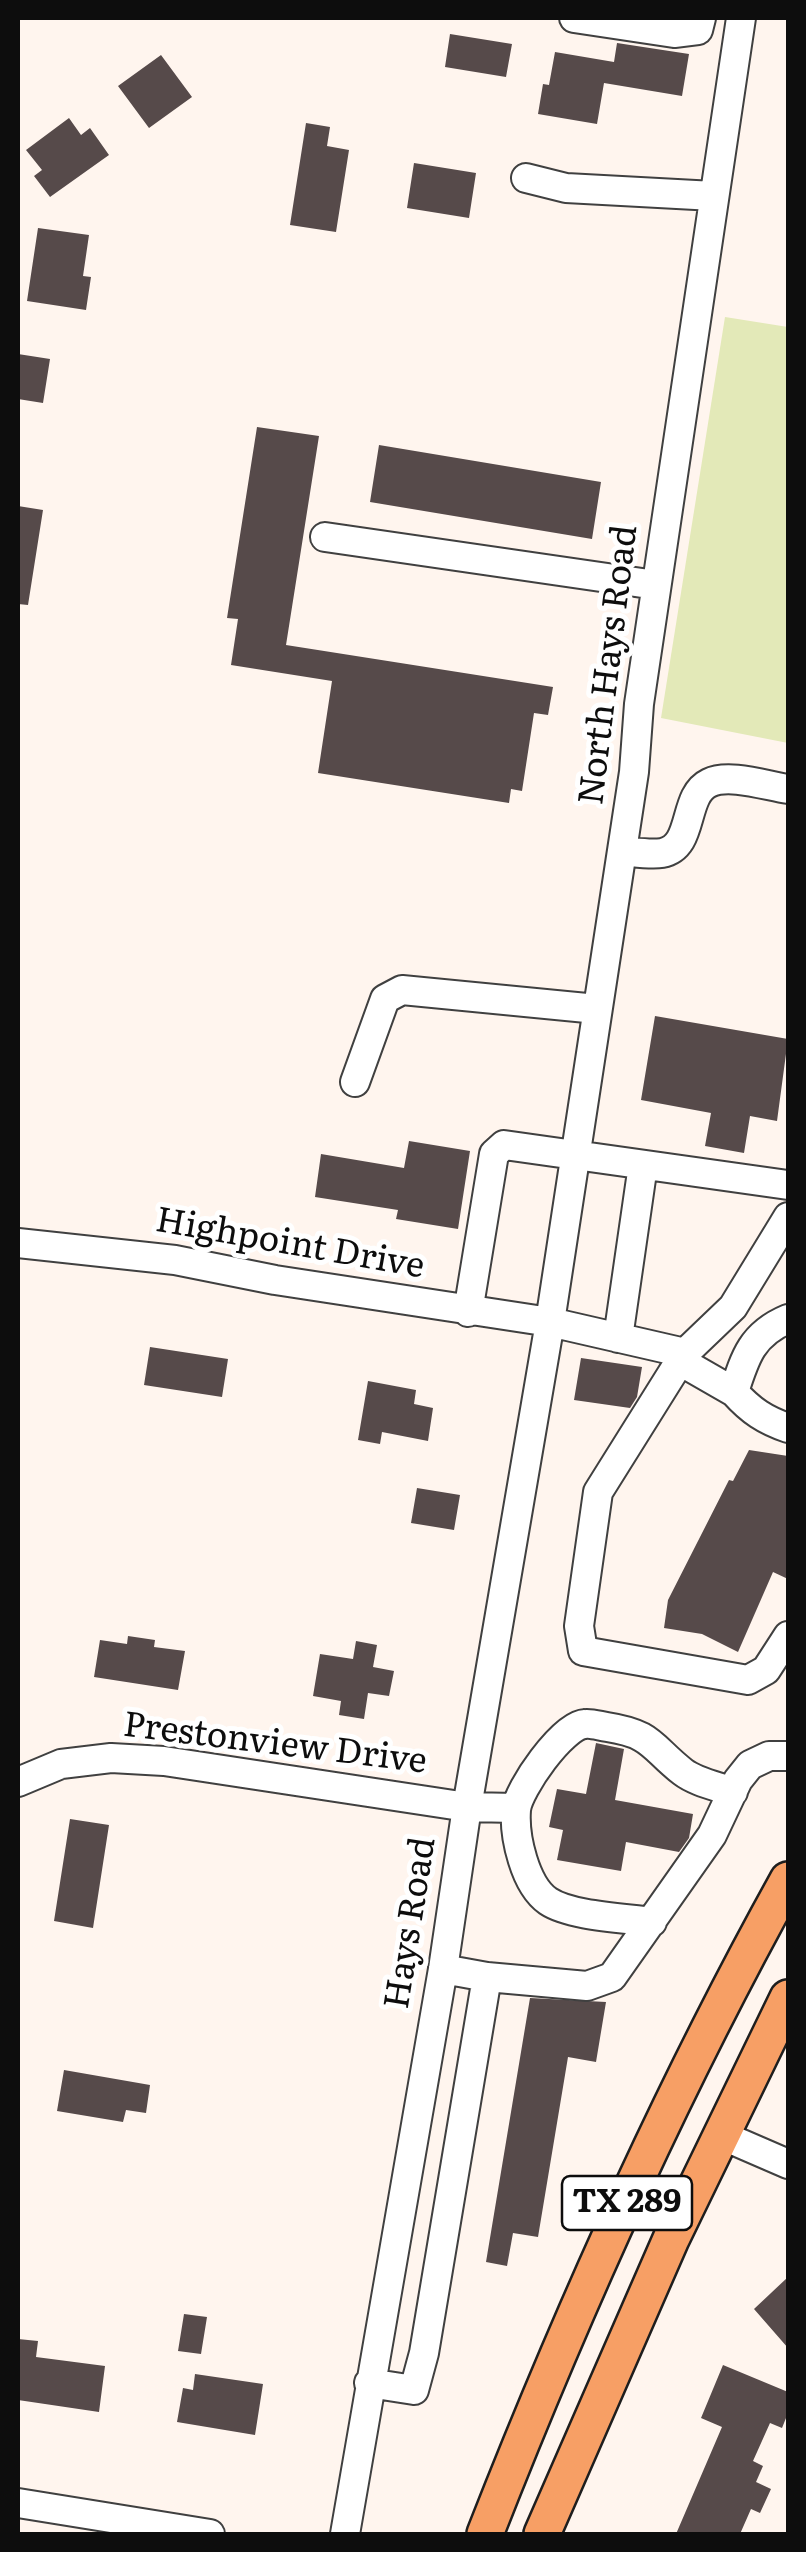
<!DOCTYPE html>
<style>
body{margin:0}
#map{position:relative;width:806px;height:2552px;overflow:hidden;background:#fff5ee;font-family:Literata,serif}
canvas{display:block}
.frame{position:absolute;inset:0;border:20px solid #0d0d0d;pointer-events:none}
</style>
<div id="map">
<canvas width="806" height="2552"></canvas>
<div class="frame"></div>
</div>
<script>
const ctx = document.querySelector('canvas').getContext('2d');
ctx.lineJoin = 'round';
function fillPath(path, color) {
  ctx.fillStyle = color;
  ctx.fill(path, 'evenodd');
}
function trace(path, color, width, dash) {
  ctx.strokeStyle = color;
  ctx.lineWidth = width;
  ctx.lineCap = dash ? 'butt' : 'round';
  ctx.setLineDash(dash || []);
  ctx.stroke(path);
}
function label(font, color, halo, rows, align = 'center') {
  ctx.font = font + ' Literata,serif';
  ctx.lineWidth = 10;
  ctx.setLineDash([]);
  ctx.textBaseline = 'middle';
  ctx.strokeStyle = halo;
  ctx.fillStyle = color;
  for (const [text, x, y, turn = 0] of rows) {
    ctx.save();
    ctx.translate(x, y);
    ctx.rotate((+turn || 0) * Math.PI / 180);
    ctx.textAlign = isNaN(turn) ? turn : align;
    if (halo) ctx.strokeText(text, 0, 0);
    ctx.fillText(text, 0, 0);
    ctx.restore();
  }
}
const green = new Path2D(`
 M 725,317 L 788,327 L 788,743 L 661,718 Z`);
const building = new Path2D(`
 M 450,34 L 512,44 L 506,77 L 445,67 Z
 M 617,43 L 689,54 L 682,96 L 604,83 L 597,124 L 538,114 L 543,84 L 549,85 L 555,52 L 614,62 Z
 M 161,55 L 192,97 L 149,128 L 118,86 Z
 M 69,118 L 81,135 L 90,128 L 109,155 L 50,197 L 34,176 L 42,170 L 26,150 Z
 M 306,123 L 330,127 L 327,146 L 349,150 L 336,232 L 290,225 Z
 M 414,163 L 476,173 L 469,218 L 407,208 Z
 M 38,228 L 89,235 L 83,276 L 91,277 L 86,310 L 27,301 Z
 M 18,354 L 50,359 L 43,403 L 18,399 Z
 M 257,427 L 319,436 L 286,645 L 553,687 L 548,715 L 534,713 L 522,791 L 511,789 L 509,803 L 318,773 L 332,681 L 231,665 L 238,619 L 227,618 Z
 M 379,445 L 601,482 L 592,539 L 370,502 Z
 M 18,506 L 43,510 L 28,605 L 18,604 Z
 M 655,1016 L 788,1039 L 777,1121 L 750,1116 L 744,1153 L 705,1146 L 711,1113 L 641,1100 Z
 M 409,1141 L 470,1151 L 458,1229 L 396,1219 L 398,1210 L 315,1197 L 321,1154 L 404,1168 Z
 M 150,1347 L 228,1359 L 222,1397 L 144,1385 Z
 M 581,1358 L 642,1367 L 637,1397 L 630,1408 L 574,1400 Z
 M 368,1381 L 416,1390 L 414,1404 L 433,1408 L 428,1441 L 382,1432 L 380,1444 L 358,1440 Z
 M 749,1450 L 788,1456 L 788,1579 L 773,1572 L 738,1652 L 702,1634 L 664,1628 L 668,1600 L 729,1480 L 733,1481 Z
 M 417,1488 L 460,1495 L 454,1530 L 411,1523 Z
 M 128,1636 L 155,1640 L 154,1647 L 185,1651 L 178,1690 L 94,1677 L 100,1640 L 127,1644 Z
 M 356,1641 L 377,1645 L 373,1667 L 394,1671 L 389,1696 L 368,1693 L 364,1719 L 339,1715 L 341,1701 L 313,1696 L 320,1654 L 353,1659 Z
 M 596,1743 L 624,1749 L 615,1800 L 693,1814 L 689,1838 L 679,1852 L 626,1842 L 621,1871 L 557,1860 L 563,1830 L 549,1827 L 557,1789 L 586,1794 Z
 M 70,1819 L 109,1825 L 93,1928 L 54,1921 Z
 M 530,1998 L 606,2002 L 596,2062 L 568,2057 L 538,2237 L 513,2233 L 507,2266 L 486,2262 Z
 M 64,2070 L 150,2085 L 146,2113 L 126,2110 L 123,2122 L 57,2111 Z
 M 788,2277 L 788,2348 L 754,2309 Z
 M 184,2314 L 207,2317 L 201,2354 L 178,2351 Z
 M 18,2339 L 38,2341 L 36,2357 L 105,2366 L 99,2412 L 18,2400 Z
 M 723,2365 L 788,2392 L 788,2413 L 782,2428 L 770,2423 L 753,2461 L 763,2466 L 756,2482 L 771,2489 L 760,2513 L 751,2509 L 740,2534 L 676,2534 L 722,2427 L 701,2418 Z
 M 195,2374 L 263,2384 L 255,2435 L 177,2422 L 183,2388 L 193,2390 Z`);
const minor = new Path2D(`
 M 574,18 L 674,33 L 698,30 L 701,18
 M 526,178 L 566,188 L 714,196
 M 325,537 L 656,585
 M 622,851 C 634,852 650,855 662,853 C 695,847 682,796 709,783 C 729,773 767,786 788,789
 M 355,1082 L 385,999 L 402,990 L 597,1009
 M 18,1243 L 175,1260 L 275,1280 L 550,1322 L 685,1353 L 598,1492 L 579,1626 L 583,1651 L 748,1680 L 766,1670 L 788,1636
 M 468,1312 L 494,1154 L 504,1145 L 788,1185
 M 618,1338 L 643,1165
 M 685,1353 L 733,1307 L 788,1217
 M 680,1361 L 734,1392 C 745,1357 752,1334 788,1319
 M 734,1392 C 751,1411 765,1420 788,1428
 M 18,1782 L 61,1764 L 111,1758 L 164,1761 L 467,1807 L 516,1808
 M 652,1922 C 624,1918 570,1916 548,1901 C 525,1885 514,1837 516,1810 C 518,1789 563,1725 585,1724 C 591,1723 600,1726 607,1727 C 653,1734 651,1747 683,1772 C 696,1782 717,1786 733,1792
 M 443,1969 L 487,1977 L 587,1986 L 612,1977 L 712,1835 L 738,1780 L 750,1765 L 769,1756 L 788,1756
 M 721,2135 L 788,2164
 M 369,2383 L 414,2390 L 424,2353 L 487,1977
 M 18,2503 L 210,2534
 M 345,2534 L 443,1969 L 467,1807 L 550,1322 L 634,772 L 639,704 L 741,18`);
const major = new Path2D(`
 M 485,2534 C 572,2312 672,2089 788,1880
 M 542,2534 L 671,2239 L 788,1998`);
const shields = [
 [627,2203,130]
];
const shieldNames = [
 ["TX 289",627,2203]
];
const streetNames = [
 ["North Hays Road",609,665,-83],
 ["Highpoint Drive",290,1244,10],
 ["Prestonview Drive",275,1744,7],
 ["Hays Road",411,1923,-81]
];
fillPath(green, '#e3e9b8');
fillPath(building, '#564a4a');
trace(minor, '#404040', 32);
trace(major, '#1e1e1e', 40);
trace(minor, '#fff', 28);
trace(major, '#f79f65', 35);
for (const [x, y, w] of shields) {
  const box = new Path2D();
  box.roundRect(x - w / 2, y - 27, w, 54, 8);
  ctx.fillStyle = '#fff';
  ctx.fill(box);
  trace(box, '#0d0d0d', 2.5);
}
label('bold 32px', '#0d0d0d', null, shieldNames);
label('35px', '#0d0d0d', '#fff', streetNames);
</script>
